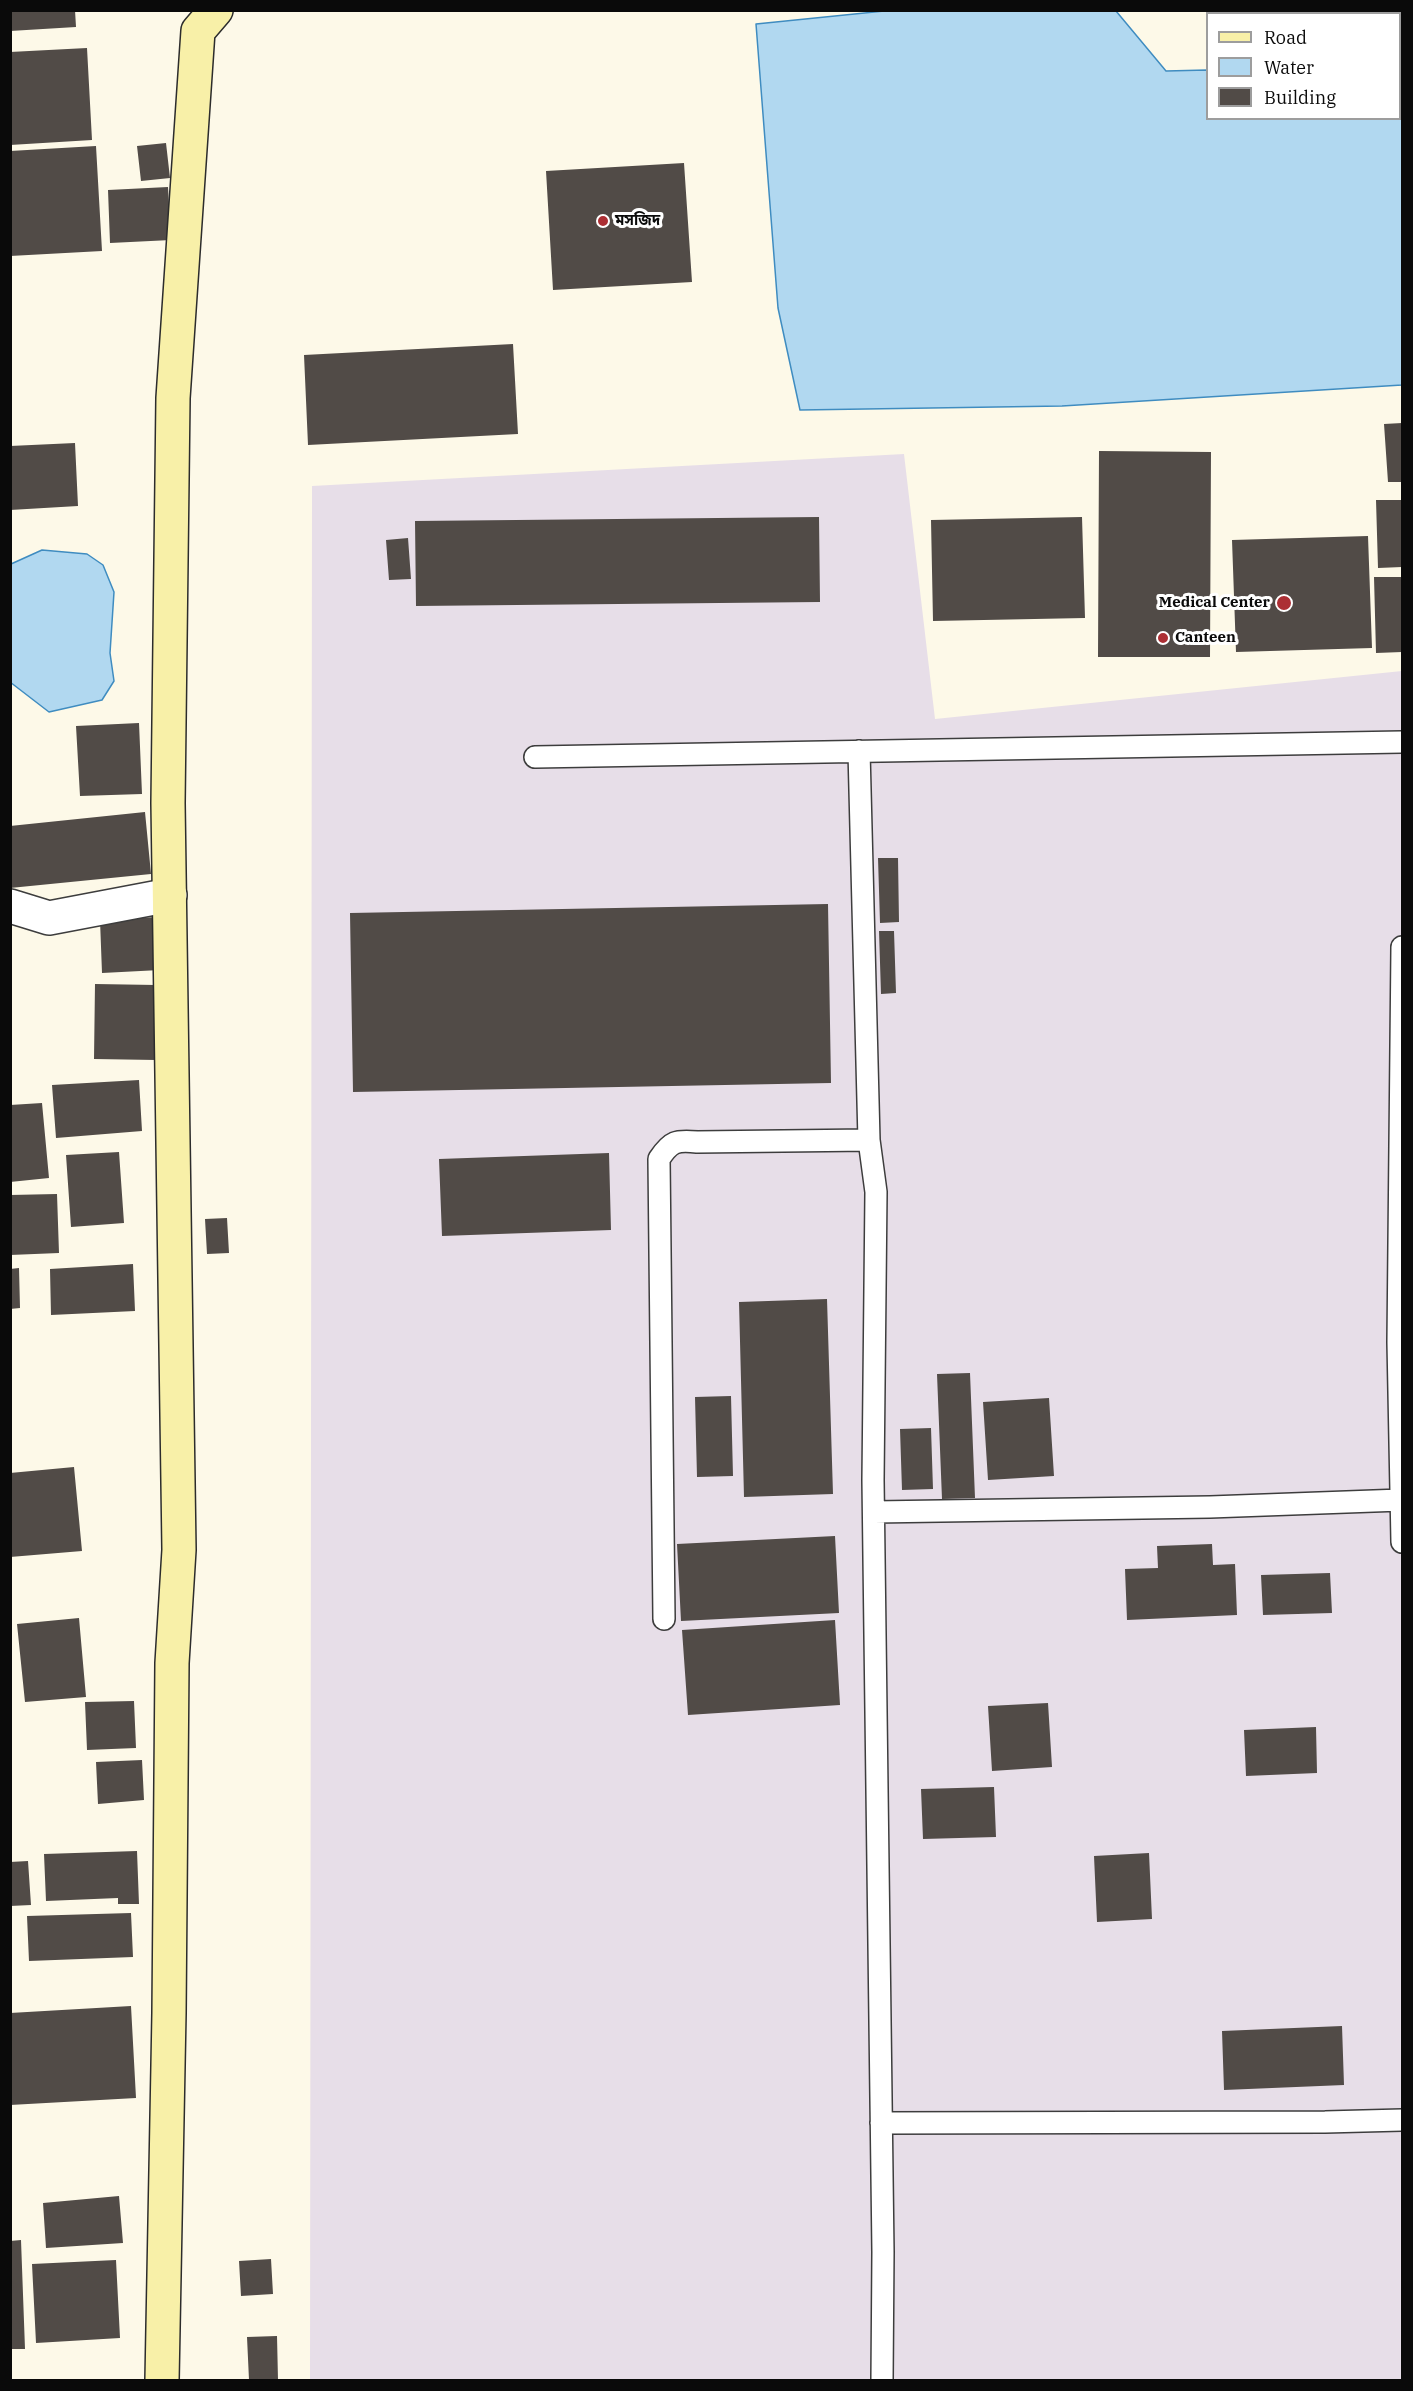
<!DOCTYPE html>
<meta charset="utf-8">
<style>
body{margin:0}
#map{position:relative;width:1413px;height:2391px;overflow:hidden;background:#fdf9e8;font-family:"IBM Plex Serif",serif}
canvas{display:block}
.frame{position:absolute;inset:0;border:12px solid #0a0a0a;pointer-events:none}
.legend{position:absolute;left:1206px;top:12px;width:195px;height:108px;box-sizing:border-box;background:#fff;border:2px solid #9d9d9d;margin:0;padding:8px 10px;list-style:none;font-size:18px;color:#0a0a0a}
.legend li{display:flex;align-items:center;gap:12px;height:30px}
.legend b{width:30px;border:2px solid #9d9d9d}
</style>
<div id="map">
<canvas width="1413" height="2391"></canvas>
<div class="frame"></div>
<ul class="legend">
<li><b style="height:8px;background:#f8f0a8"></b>Road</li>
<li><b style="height:16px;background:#b1d8f0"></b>Water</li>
<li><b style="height:16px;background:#514b47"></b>Building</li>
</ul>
</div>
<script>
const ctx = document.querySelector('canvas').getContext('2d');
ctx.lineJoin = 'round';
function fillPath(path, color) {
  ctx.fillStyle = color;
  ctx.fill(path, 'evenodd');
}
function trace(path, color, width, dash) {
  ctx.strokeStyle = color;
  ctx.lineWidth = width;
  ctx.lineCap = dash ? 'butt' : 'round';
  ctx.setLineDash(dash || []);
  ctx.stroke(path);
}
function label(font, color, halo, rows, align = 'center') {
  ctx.font = font + ' "IBM Plex Serif","Noto Sans Bengali",serif';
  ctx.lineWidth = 6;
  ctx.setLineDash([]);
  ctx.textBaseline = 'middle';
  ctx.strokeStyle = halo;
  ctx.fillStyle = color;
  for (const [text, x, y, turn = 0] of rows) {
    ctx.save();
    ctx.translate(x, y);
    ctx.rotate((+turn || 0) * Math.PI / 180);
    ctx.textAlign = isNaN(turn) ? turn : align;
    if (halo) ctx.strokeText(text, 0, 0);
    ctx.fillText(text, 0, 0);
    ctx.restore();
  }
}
const industrial = new Path2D(`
 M 904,454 L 935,719 L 1402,671 L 1402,2380 L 310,2380 L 312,486 Z`);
const water = new Path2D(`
 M 894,10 L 1116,11 L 1166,71 L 1207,70 L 1208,118 L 1400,118 L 1400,60 L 1402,60 L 1402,385 L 1062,406 L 800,410 L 778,308 L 756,24 Z
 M 42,550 L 87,554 L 103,565 L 114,592 L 110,653 L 114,681 L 102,700 L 49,712 L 10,682 L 11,564 Z`);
const building = new Path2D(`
 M 10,10 L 75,10 L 76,27 L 10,31 Z
 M 87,48 L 92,140 L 10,145 L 10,52 Z
 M 166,143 L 170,178 L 141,181 L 137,146 Z
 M 96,146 L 102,251 L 10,256 L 10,151 Z
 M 684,163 L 692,282 L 553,290 L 546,171 Z
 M 168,187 L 171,240 L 110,243 L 108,190 Z
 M 513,344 L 518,434 L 308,445 L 304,355 Z
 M 1402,423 L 1402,482 L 1388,482 L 1384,424 Z
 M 75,443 L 78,506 L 10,510 L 10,446 Z
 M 1099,451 L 1211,452 L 1210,657 L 1098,657 Z
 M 1376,500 L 1402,500 L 1402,567 L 1378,568 Z
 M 819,517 L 820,602 L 416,606 L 415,521 Z
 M 1082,517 L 1085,618 L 933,621 L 931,520 Z
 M 1368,536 L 1372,648 L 1236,652 L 1232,540 Z
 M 408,538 L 411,579 L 389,580 L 386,540 Z
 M 1374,577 L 1402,577 L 1402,652 L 1376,653 Z
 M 139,723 L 142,794 L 80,796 L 76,726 Z
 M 145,812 L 151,874 L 10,888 L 10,826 Z
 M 878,858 L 898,858 L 899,922 L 880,923 Z
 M 828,904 L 831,1083 L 353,1092 L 350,913 Z
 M 157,917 L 160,970 L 102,973 L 100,920 Z
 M 879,931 L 894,931 L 896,993 L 881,994 Z
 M 95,984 L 156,985 L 156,1060 L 94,1059 Z
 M 139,1080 L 142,1131 L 56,1138 L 52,1085 Z
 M 42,1103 L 49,1178 L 10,1182 L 10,1105 Z
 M 119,1152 L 124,1223 L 71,1227 L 66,1155 Z
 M 609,1153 L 611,1230 L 442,1236 L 439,1159 Z
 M 57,1194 L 59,1253 L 10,1255 L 10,1195 Z
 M 227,1218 L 229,1253 L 207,1254 L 205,1219 Z
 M 133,1264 L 135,1311 L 51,1315 L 50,1269 Z
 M 19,1268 L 20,1308 L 10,1309 L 10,1269 Z
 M 827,1299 L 833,1494 L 744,1497 L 739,1302 Z
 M 970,1373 L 975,1498 L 942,1499 L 937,1374 Z
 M 731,1396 L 733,1476 L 697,1477 L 695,1397 Z
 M 1049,1398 L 1054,1476 L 988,1480 L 983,1402 Z
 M 931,1428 L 933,1489 L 902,1490 L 900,1429 Z
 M 74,1467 L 82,1551 L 10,1557 L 10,1473 Z
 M 835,1536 L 839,1613 L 681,1621 L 677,1544 Z
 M 1212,1544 L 1213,1565 L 1235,1564 L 1237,1615 L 1127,1620 L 1125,1569 L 1158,1568 L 1157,1546 Z
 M 1330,1573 L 1332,1613 L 1263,1615 L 1261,1575 Z
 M 79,1618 L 86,1697 L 25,1702 L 17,1624 Z
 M 835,1620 L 840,1705 L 688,1715 L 682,1630 Z
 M 134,1701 L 136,1748 L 87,1750 L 85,1702 Z
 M 1048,1703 L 1052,1767 L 992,1771 L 988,1706 Z
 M 1316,1727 L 1317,1773 L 1246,1776 L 1244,1730 Z
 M 142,1760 L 144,1800 L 98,1804 L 96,1762 Z
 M 994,1787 L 996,1837 L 923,1839 L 921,1789 Z
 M 137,1851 L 139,1904 L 118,1904 L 118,1898 L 46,1901 L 44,1854 Z
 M 1149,1853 L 1152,1919 L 1097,1922 L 1094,1856 Z
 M 28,1861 L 31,1905 L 10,1906 L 10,1862 Z
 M 131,1913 L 133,1957 L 29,1961 L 27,1916 Z
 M 131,2006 L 136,2098 L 10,2105 L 10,2013 Z
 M 1342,2026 L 1344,2085 L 1224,2090 L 1222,2031 Z
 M 119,2196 L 123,2243 L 46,2248 L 43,2203 Z
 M 21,2240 L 25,2349 L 10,2349 L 10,2241 Z
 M 271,2259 L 273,2294 L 241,2296 L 239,2261 Z
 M 116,2260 L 120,2338 L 36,2343 L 32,2264 Z
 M 277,2336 L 278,2380 L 249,2380 L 247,2337 Z`);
const lane = new Path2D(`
 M 859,751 L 869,1140
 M 535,757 L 1402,742
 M 1402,947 L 1398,1342 L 1402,1542
 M 874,1512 L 1210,1507 L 1401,1500
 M 664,1619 L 659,1159 C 671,1141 676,1140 697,1142 L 869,1140 L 876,1192 L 873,1480 L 883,2252 L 882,2380
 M 881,2123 L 1325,2122 L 1402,2120`);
const street = new Path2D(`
 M 10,906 L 49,918 L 170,895`);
const secondary = new Path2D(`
 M 162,2380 L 169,2013 L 172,1663 L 179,1550 L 168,803 L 173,398 L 198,31 L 216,10`);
const markers = [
 [603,221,6,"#ac2f34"],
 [1284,603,8,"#ac2f34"],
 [1163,638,6,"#ac2f34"]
];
const poiNames = [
 ["মসজিদ",615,221],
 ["Medical Center",1270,603,"right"],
 ["Canteen",1175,638]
];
fillPath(industrial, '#e7dee8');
fillPath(water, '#b1d8f0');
trace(water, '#3f8cc0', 1.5);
fillPath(building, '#514b47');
trace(lane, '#3d3d3d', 24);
trace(street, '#3d3d3d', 36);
trace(secondary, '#2c2c2c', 36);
trace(lane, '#fff', 21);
trace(street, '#fff', 33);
trace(secondary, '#f8f0a8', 33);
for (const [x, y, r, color] of markers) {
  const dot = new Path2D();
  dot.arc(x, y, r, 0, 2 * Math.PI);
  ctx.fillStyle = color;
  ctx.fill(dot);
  trace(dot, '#fff', 2);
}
label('bold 15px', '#0a0a0a', '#fff', poiNames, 'left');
</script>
